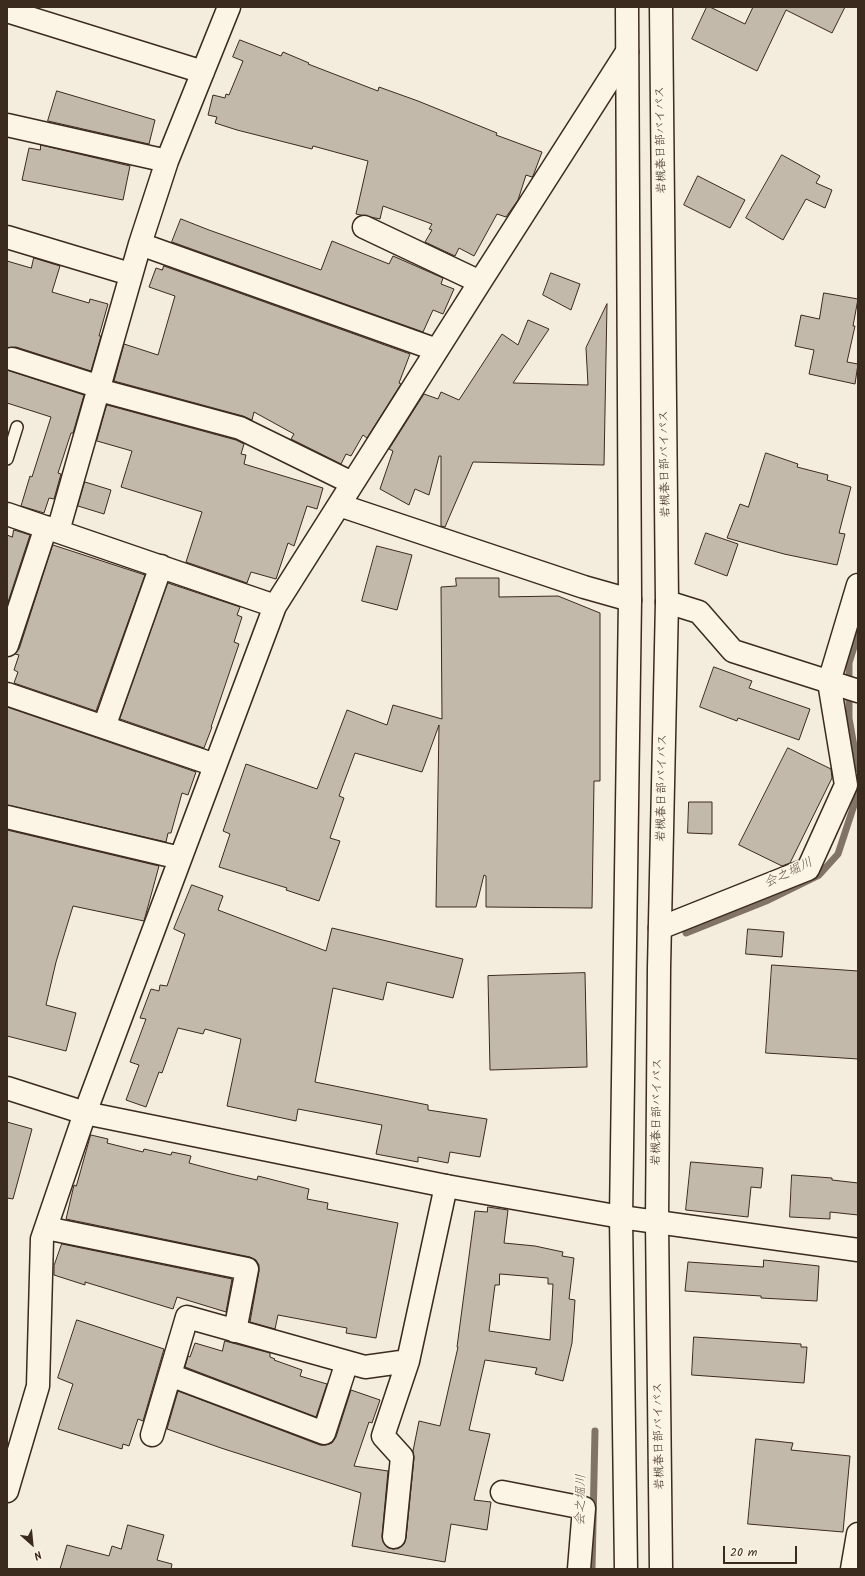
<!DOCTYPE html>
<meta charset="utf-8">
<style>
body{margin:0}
#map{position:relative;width:865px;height:1576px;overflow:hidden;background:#f4eddd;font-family:Kalam,sans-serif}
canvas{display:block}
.frame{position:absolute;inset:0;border:8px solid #3b2a1e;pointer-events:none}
.north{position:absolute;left:12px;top:1524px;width:40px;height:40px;-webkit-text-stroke:3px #fcf5e5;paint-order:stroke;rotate:153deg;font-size:11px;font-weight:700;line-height:16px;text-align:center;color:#3b2a1e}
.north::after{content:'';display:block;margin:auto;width:14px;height:18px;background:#3b2a1e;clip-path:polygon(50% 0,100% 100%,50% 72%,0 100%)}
.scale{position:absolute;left:723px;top:1546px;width:74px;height:18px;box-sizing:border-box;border:2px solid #3b2a1e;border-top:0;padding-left:5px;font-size:12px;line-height:14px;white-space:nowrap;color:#3b2a1e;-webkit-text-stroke:3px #fcf5e5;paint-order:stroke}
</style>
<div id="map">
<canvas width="865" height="1576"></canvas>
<div class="frame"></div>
<div class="north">N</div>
<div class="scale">20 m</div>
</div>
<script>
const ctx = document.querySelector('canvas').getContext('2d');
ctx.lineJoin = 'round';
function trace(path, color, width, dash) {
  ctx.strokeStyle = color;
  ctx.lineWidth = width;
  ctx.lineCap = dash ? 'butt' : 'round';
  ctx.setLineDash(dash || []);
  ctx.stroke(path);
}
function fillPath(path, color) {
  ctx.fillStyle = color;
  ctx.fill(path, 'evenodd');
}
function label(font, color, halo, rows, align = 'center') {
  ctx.font = font + ' Kalam,"Klee One",sans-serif';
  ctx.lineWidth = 3;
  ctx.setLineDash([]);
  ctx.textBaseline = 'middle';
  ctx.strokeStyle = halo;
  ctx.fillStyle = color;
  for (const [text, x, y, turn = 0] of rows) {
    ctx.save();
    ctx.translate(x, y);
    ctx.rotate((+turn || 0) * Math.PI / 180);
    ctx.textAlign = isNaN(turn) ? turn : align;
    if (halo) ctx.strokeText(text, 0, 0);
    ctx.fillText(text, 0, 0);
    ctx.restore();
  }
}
const stream = new Path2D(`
 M 858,634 L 849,663 L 849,718 L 858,769
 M 686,933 L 766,901 L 819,875 L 838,854 L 858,793
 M 592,1569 L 595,1431`);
const building = new Path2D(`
 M 707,7 L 710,7 L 745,24 L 753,7 L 845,7 L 832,33 L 786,10 L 757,71 L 692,39 Z
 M 240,40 L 281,56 L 283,52 L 309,63 L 308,64 L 378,91 L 379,87 L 418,101 L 497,133 L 496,135 L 542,152 L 533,176 L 532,177 L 526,175 L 518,200 L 506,217 L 497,214 L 474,256 L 459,248 L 455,256 L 425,242 L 432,230 L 429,229 L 432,224 L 383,206 L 380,219 L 356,214 L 368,161 L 313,146 L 312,149 L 237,130 L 215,123 L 217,117 L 208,115 L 213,95 L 225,98 L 226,94 L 229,95 L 243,61 L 233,57 Z
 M 57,91 L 155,120 L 149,144 L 48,121 Z
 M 41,145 L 130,166 L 123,200 L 22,180 L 29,148 L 40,150 Z
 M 782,155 L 820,176 L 816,183 L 832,190 L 825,208 L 806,199 L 783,240 L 746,218 Z
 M 698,176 L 745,200 L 730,228 L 684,205 Z
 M 181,219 L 209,230 L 321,270 L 332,241 L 389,264 L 393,256 L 443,278 L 441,284 L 454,289 L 443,314 L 433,310 L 423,332 L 172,242 Z
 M 34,258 L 60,266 L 52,292 L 89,303 L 90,299 L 108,304 L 99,336 L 101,336 L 91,371 L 16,347 L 7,348 L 7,261 L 31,268 Z
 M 164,266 L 410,354 L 399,383 L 401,384 L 367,438 L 363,435 L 351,456 L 346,454 L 341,464 L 291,439 L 294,434 L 254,412 L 252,420 L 243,416 L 114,381 L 124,344 L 158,355 L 175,296 L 149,287 L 156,268 L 162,270 Z
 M 551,273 L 580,284 L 571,310 L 543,295 Z
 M 824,293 L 858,299 L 853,326 L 855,326 L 847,362 L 858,364 L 855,384 L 809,374 L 814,350 L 795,346 L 801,315 L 819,319 Z
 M 607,304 L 604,465 L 473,462 L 445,527 L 441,526 L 441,456 L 439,456 L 429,495 L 415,489 L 409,505 L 380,489 L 393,451 L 389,449 L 424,394 L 438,399 L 441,392 L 459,400 L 502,334 L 518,345 L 528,320 L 549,329 L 513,383 L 588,385 L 586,348 Z
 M 7,370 L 84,395 L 73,433 L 71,433 L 58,473 L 61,474 L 54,499 L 49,498 L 44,513 L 21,506 L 30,476 L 32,477 L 51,417 L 7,403 Z
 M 107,405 L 236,440 L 244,444 L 241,454 L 246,455 L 244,464 L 323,488 L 317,509 L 307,506 L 294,546 L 288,543 L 276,579 L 251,572 L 247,583 L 186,562 L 202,512 L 121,487 L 132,451 L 97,441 Z
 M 766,453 L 798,464 L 797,467 L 828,475 L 827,480 L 851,487 L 839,533 L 845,534 L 837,565 L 784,554 L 727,538 L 740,504 L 748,507 Z
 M 85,482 L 111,490 L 104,514 L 78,506 Z
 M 14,530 L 30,535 L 7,605 L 7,535 L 12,537 Z
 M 706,533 L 738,544 L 727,576 L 695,564 Z
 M 53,545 L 145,575 L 96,711 L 14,683 L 18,672 L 14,670 L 19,655 L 15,654 L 19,649 Z
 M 377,546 L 412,555 L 397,610 L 362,601 Z
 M 456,578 L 499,578 L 499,597 L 558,596 L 600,613 L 600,781 L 594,781 L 592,908 L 486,907 L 486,876 L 484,875 L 476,907 L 436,907 L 439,725 L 422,772 L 355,753 L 339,796 L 344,798 L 330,838 L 340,841 L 319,901 L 286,890 L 287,888 L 219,867 L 230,834 L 223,831 L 246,764 L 317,789 L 347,710 L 387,725 L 393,705 L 442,719 L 441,587 L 456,586 Z
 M 168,583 L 240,607 L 237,615 L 242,617 L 234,642 L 239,644 L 211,727 L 212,727 L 204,748 L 120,719 Z
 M 714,667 L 752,681 L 749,688 L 810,709 L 799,740 L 738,718 L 737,721 L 700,707 Z
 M 7,707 L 196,772 L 188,795 L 182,793 L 171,833 L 168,833 L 166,842 L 7,805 Z
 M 788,748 L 831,769 L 832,778 L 790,863 L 782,866 L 739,845 Z
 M 689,802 L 712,802 L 712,834 L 688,833 Z
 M 7,830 L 159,866 L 144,921 L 73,906 L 56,962 L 46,1005 L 76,1013 L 66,1051 L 7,1036 Z
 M 192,885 L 223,896 L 218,910 L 326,951 L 332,928 L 463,959 L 453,998 L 387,982 L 383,1000 L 333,988 L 315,1082 L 428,1105 L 428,1110 L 487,1119 L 480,1157 L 450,1152 L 448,1163 L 418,1157 L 418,1162 L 376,1154 L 382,1125 L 298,1109 L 296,1121 L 227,1106 L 241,1039 L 205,1029 L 203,1034 L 178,1028 L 162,1073 L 159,1072 L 146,1107 L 126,1100 L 139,1065 L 130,1062 L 146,1019 L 140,1018 L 151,989 L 159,991 L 160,985 L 167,986 L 185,934 L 174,929 Z
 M 748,929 L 784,932 L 782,957 L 746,954 Z
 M 772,965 L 858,971 L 858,1059 L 766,1053 Z
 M 585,973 L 587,1067 L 490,1070 L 488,976 Z
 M 7,1122 L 32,1129 L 13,1199 L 7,1198 Z
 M 91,1135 L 108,1139 L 107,1143 L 143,1152 L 144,1149 L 171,1155 L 172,1152 L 191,1156 L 189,1163 L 231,1174 L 257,1180 L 258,1176 L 309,1189 L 307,1199 L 328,1203 L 327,1209 L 398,1223 L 376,1338 L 346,1333 L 347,1328 L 278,1315 L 275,1329 L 250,1322 L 259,1271 L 259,1265 L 256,1260 L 250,1257 L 66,1219 L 74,1185 L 76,1186 Z
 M 691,1162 L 763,1168 L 761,1188 L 751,1187 L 748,1217 L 686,1210 Z
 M 792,1175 L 832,1178 L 832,1180 L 858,1183 L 858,1215 L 830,1212 L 830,1219 L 790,1217 Z
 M 488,1207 L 508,1210 L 504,1243 L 535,1246 L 563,1252 L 562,1256 L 574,1258 L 569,1299 L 575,1300 L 572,1343 L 563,1381 L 535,1374 L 537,1368 L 485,1360 L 469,1430 L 490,1434 L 474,1500 L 491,1502 L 487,1530 L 451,1524 L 445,1562 L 352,1546 L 361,1493 L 221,1448 L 167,1429 L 178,1391 L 320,1445 L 326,1445 L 332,1443 L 336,1437 L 351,1390 L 380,1400 L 372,1423 L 369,1422 L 354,1466 L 388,1471 L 382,1536 L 383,1542 L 387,1547 L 393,1549 L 399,1548 L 404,1544 L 406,1538 L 414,1458 L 413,1451 L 419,1421 L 440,1426 L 458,1347 L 457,1347 L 475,1211 L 487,1212 ZM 500,1274 L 548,1278 L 548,1284 L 553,1284 L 550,1340 L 489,1331 L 495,1285 L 499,1285 Z
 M 62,1244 L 232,1279 L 226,1312 L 177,1297 L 173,1309 L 85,1282 L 85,1285 L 54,1275 L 54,1266 Z
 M 764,1260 L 819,1266 L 817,1301 L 761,1298 L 761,1296 L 685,1291 L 688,1262 L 763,1267 Z
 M 77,1320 L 164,1349 L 143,1421 L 138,1419 L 129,1446 L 123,1444 L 122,1449 L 58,1429 L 73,1384 L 58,1378 Z
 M 694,1337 L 801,1344 L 801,1347 L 807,1347 L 804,1383 L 692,1375 Z
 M 225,1341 L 270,1353 L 270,1357 L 275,1359 L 274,1360 L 302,1370 L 300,1376 L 327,1384 L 316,1417 L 185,1367 L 188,1356 L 190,1357 L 195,1343 L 222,1351 Z
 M 756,1439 L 793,1443 L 791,1450 L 850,1456 L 843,1532 L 748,1524 Z
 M 128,1525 L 164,1535 L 157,1560 L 172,1564 L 171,1569 L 60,1569 L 67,1545 L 109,1556 L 112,1546 L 121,1549 Z`);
const service = new Path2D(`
 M 7,459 L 17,427`);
const minor = new Path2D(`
 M 7,11 L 203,72
 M 7,125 L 167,161
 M 364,227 L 480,282
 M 7,237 L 130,274
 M 140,244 L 437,350
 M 12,359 L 100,387
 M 99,390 L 240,428 L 352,483
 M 339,505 L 584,587 L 630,600
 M 7,514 L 275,606
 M 58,531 L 140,244 L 167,161 L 229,7
 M 667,602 L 699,612 L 733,651 L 858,691
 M 7,645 L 46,527
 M 7,694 L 215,765
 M 104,727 L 161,566
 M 7,817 L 180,858
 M 660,928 L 808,869 L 846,785 L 829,682 L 858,585
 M 46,1228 L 247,1269 L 235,1331
 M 170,1375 L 324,1433 L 347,1362
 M 152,1435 L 187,1317 L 365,1367 L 408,1361
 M 7,1491 L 38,1386 L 42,1239 L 85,1113 L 275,606 L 480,282 L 627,52
 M 502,1492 L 584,1508 L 579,1569
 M 394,1537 L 402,1457 L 383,1436 L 408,1361 L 446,1186
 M 852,1569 L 858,1534`);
const tertiary = new Path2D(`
 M 7,1088 L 85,1113 L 446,1186 L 621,1217 L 858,1250`);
const trunk = new Path2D(`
 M 661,7 L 667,602 L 659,968 L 657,1222 L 661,1569
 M 626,1569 L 621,1217 L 630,600 L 627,7`);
const streetNames = [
 ["岩槻春日部バイパス",662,140,-91],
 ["岩槻春日部バイパス",666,464,-91],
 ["岩槻春日部バイパス",663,788,-89],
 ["岩槻春日部バイパス",658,1112,-89],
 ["岩槻春日部バイパス",660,1436,-91]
];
const waterNames = [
 ["会之堀川",789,874,-26],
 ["会之堀川",582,1500,-89]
];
trace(stream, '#817466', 7);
fillPath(building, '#c3b9aa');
trace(building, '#3b2a1e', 1);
trace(service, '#3b2a1e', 14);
trace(minor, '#3b2a1e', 25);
trace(tertiary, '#3b2a1e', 25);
trace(trunk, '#3b2a1e', 25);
trace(service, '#fcf5e5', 11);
trace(minor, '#fcf5e5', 22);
trace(tertiary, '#fcf5e5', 22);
trace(trunk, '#fcf5e5', 22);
label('12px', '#3b2a1e', '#fcf5e5', streetNames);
label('italic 13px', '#645548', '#fcf5e5', waterNames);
</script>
